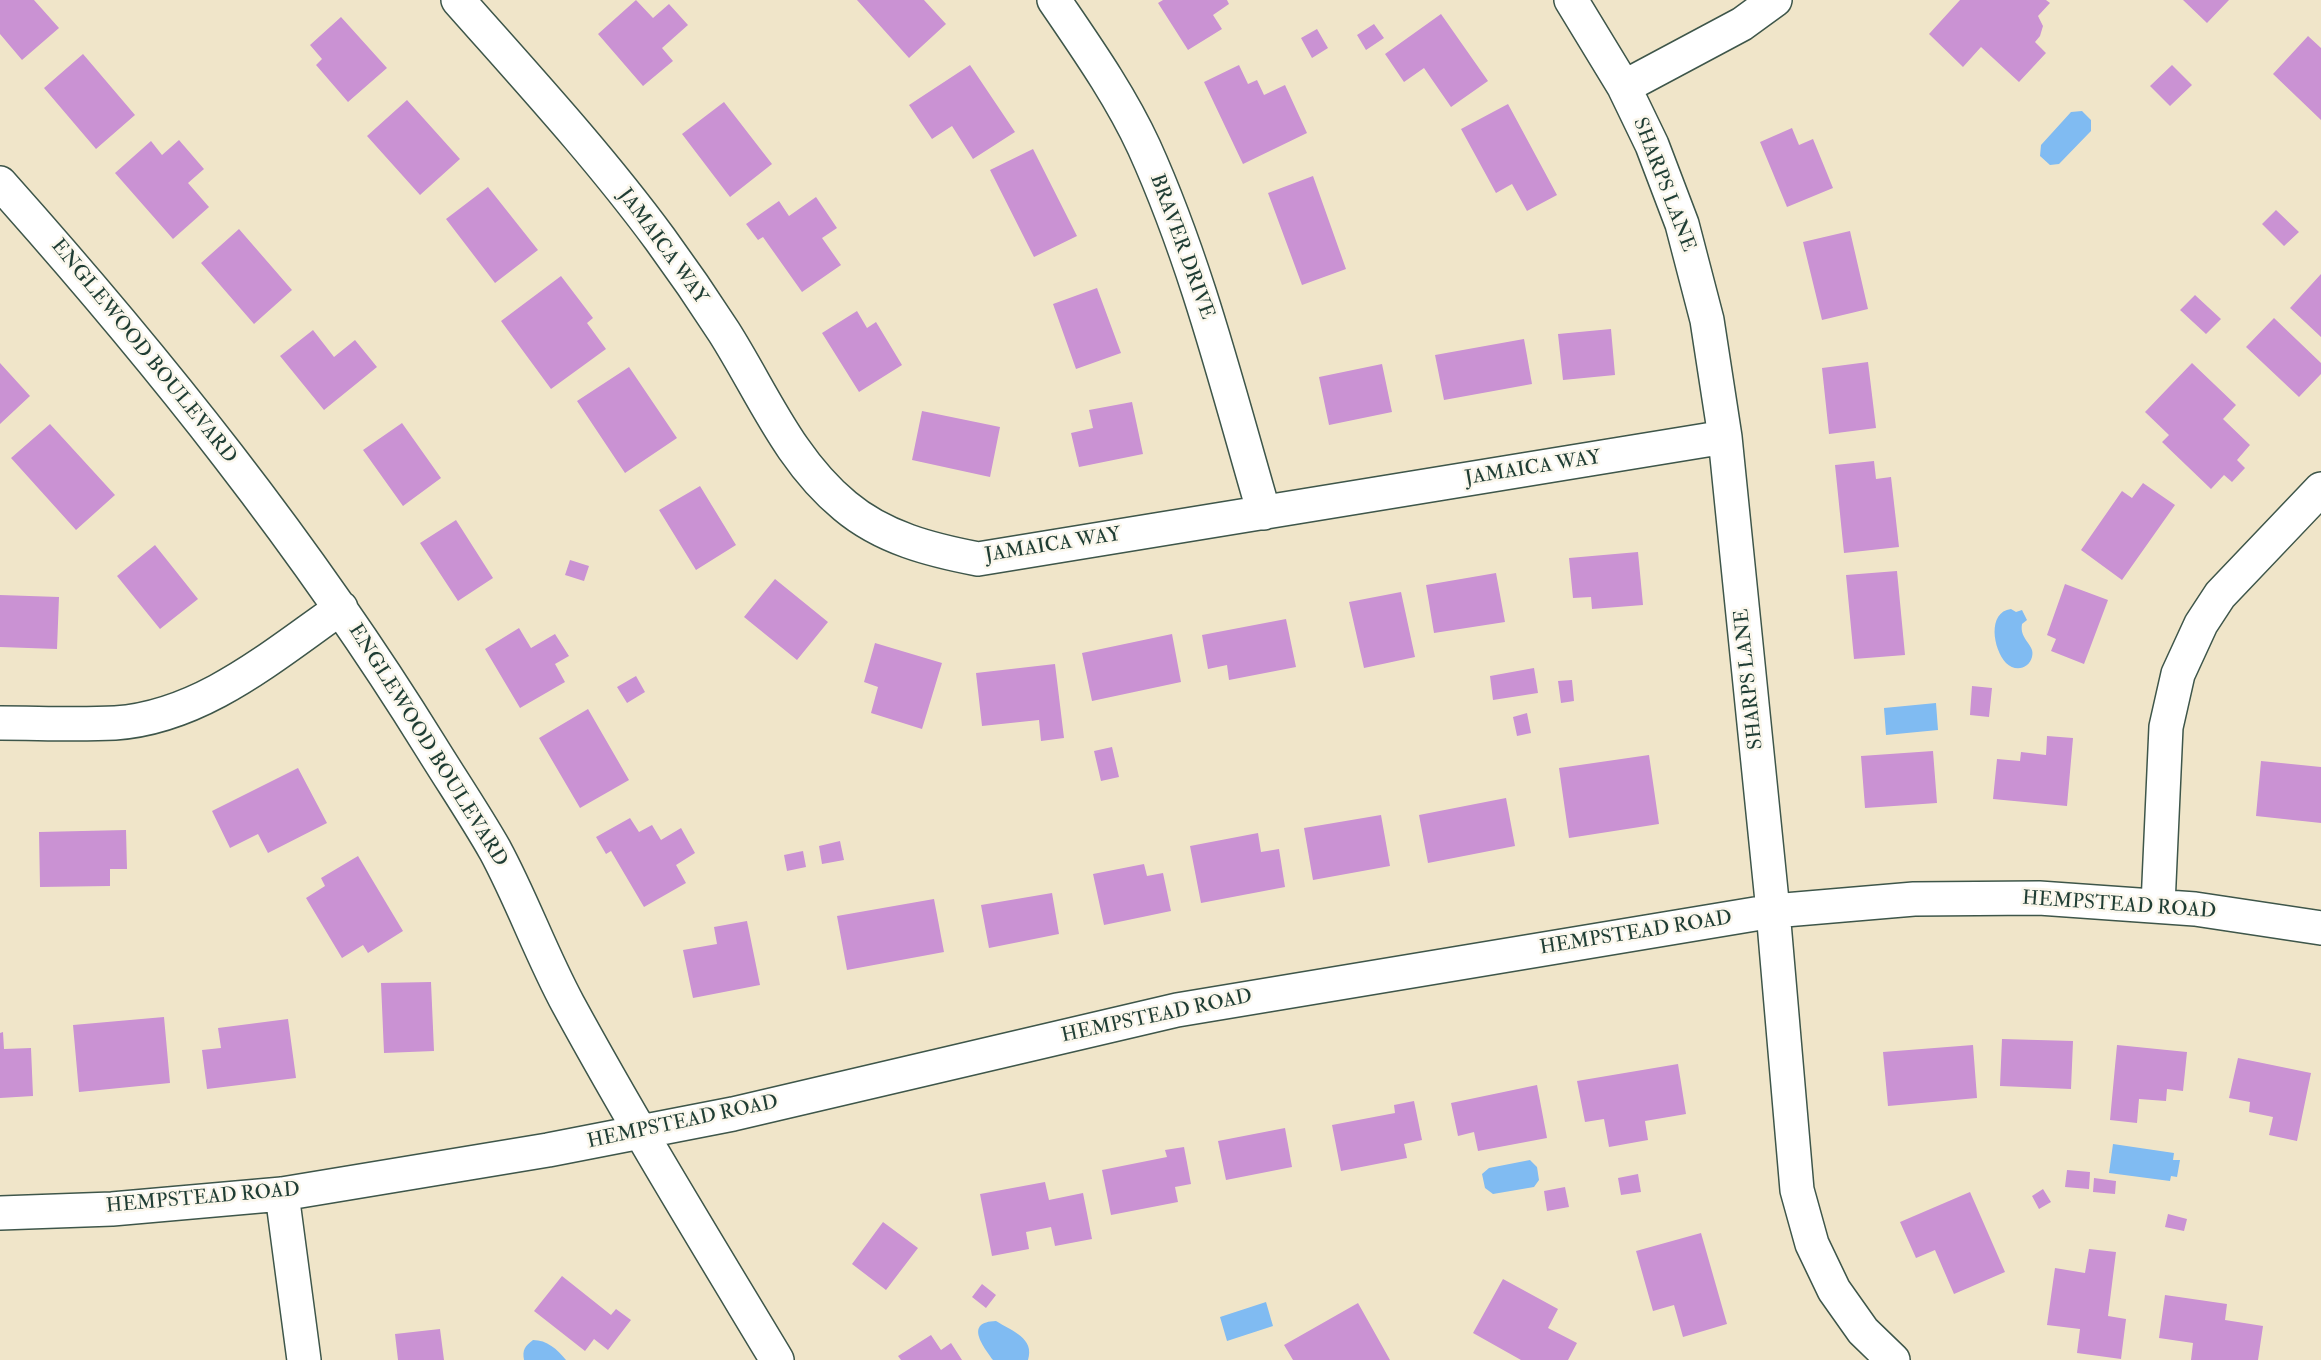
<!DOCTYPE html>
<style>
body{margin:0}
canvas{display:block;background:#f0e5c9}
</style>
<canvas width="2321" height="1360"></canvas>
<script>
const ctx = document.querySelector('canvas').getContext('2d');
ctx.lineJoin = 'round';
function fillPath(path, color) {
  ctx.fillStyle = color;
  ctx.fill(path, 'evenodd');
}
function trace(path, color, width, dash) {
  ctx.strokeStyle = color;
  ctx.lineWidth = width;
  ctx.lineCap = dash ? 'butt' : 'round';
  ctx.setLineDash(dash || []);
  ctx.stroke(path);
}
function label(font, color, halo, rows, align = 'center') {
  ctx.font = font + ' "IM FELL Double Pica",serif';
  ctx.lineWidth = 5;
  ctx.setLineDash([]);
  ctx.textBaseline = 'middle';
  ctx.strokeStyle = halo;
  ctx.fillStyle = color;
  for (const [text, x, y, turn = 0] of rows) {
    ctx.save();
    ctx.translate(x, y);
    ctx.rotate((+turn || 0) * Math.PI / 180);
    ctx.textAlign = isNaN(turn) ? turn : align;
    if (halo) ctx.strokeText(text, 0, 0);
    ctx.fillText(text, 0, 0);
    ctx.restore();
  }
}
const water = new Path2D(`
 M 2082,111 L 2091,120 L 2091,131 L 2059,164 L 2050,165 L 2040,156 L 2041,145 L 2071,112 Z
 M 2011,609 L 2016,612 L 2022,610 L 2027,620 L 2022,624 C 2019,640 2036,645 2032,657 C 2029,669 2015,672 2006,663 C 1993,649 1987,612 2011,609 Z
 M 1936,703 L 1938,730 L 1886,735 L 1884,708 Z
 M 2113,1144 L 2174,1153 L 2173,1160 L 2180,1160 L 2177,1177 L 2171,1176 L 2170,1181 L 2109,1173 Z
 M 1530,1160 L 1537,1167 L 1539,1180 L 1534,1187 L 1493,1194 L 1485,1188 L 1482,1174 L 1489,1168 Z
 M 1266,1302 L 1273,1326 L 1227,1341 L 1220,1317 Z
 M 996,1321 C 1012,1331 1035,1338 1028,1360 L 993,1360 C 983,1346 964,1322 996,1321 Z
 M 533,1340 C 547,1340 557,1349 566,1360 L 524,1360 C 522,1350 525,1346 533,1340 Z`);
const building = new Path2D(`
 M 0,0 L 34,0 L 59,28 L 22,60 L 0,34 Z
 M 636,0 L 653,18 L 669,4 L 688,25 L 662,48 L 673,61 L 643,86 L 598,34 Z
 M 857,0 L 924,0 L 946,24 L 909,58 Z
 M 1163,0 L 1227,0 L 1229,4 L 1213,15 L 1222,29 L 1188,50 L 1158,3 Z
 M 1960,0 L 2046,0 L 2050,3 L 2038,16 L 2043,26 L 2040,36 L 2035,42 L 2046,53 L 2019,82 L 1981,47 L 1963,67 L 1929,34 Z
 M 2183,0 L 2229,0 L 2207,23 Z
 M 1441,14 L 1488,81 L 1451,107 L 1424,68 L 1404,82 L 1385,54 Z
 M 341,17 L 387,68 L 348,102 L 316,65 L 322,59 L 310,45 Z
 M 1374,24 L 1384,38 L 1366,50 L 1357,35 Z
 M 1317,29 L 1328,48 L 1312,58 L 1301,38 Z
 M 2308,36 L 2321,48 L 2321,120 L 2273,74 Z
 M 83,54 L 135,115 L 96,149 L 44,88 Z
 M 970,65 L 1015,132 L 973,159 L 952,126 L 932,139 L 909,105 Z
 M 1239,65 L 1248,84 L 1257,80 L 1264,95 L 1285,85 L 1307,133 L 1243,164 L 1204,82 Z
 M 2172,65 L 2192,85 L 2170,106 L 2150,86 Z
 M 407,100 L 460,159 L 420,195 L 367,136 Z
 M 724,102 L 772,164 L 730,197 L 682,134 Z
 M 1508,104 L 1557,195 L 1527,211 L 1512,184 L 1496,193 L 1461,129 Z
 M 1792,128 L 1799,145 L 1813,139 L 1833,188 L 1787,207 L 1760,142 Z
 M 179,140 L 204,169 L 188,183 L 209,207 L 173,239 L 115,173 L 151,141 L 162,155 Z
 M 1033,149 L 1077,236 L 1034,257 L 990,170 Z
 M 1313,176 L 1346,269 L 1302,285 L 1268,193 Z
 M 488,187 L 538,250 L 495,283 L 446,219 Z
 M 816,197 L 837,228 L 822,238 L 841,265 L 802,292 L 763,237 L 758,240 L 746,224 L 779,201 L 789,216 Z
 M 2276,210 L 2299,232 L 2284,246 L 2262,224 Z
 M 239,229 L 292,290 L 254,324 L 201,263 Z
 M 1850,231 L 1868,309 L 1822,320 L 1803,242 Z
 M 2321,274 L 2321,337 L 2290,308 Z
 M 561,276 L 593,318 L 587,323 L 606,349 L 551,389 L 501,321 Z
 M 1097,288 L 1121,353 L 1076,369 L 1053,304 Z
 M 2195,295 L 2221,319 L 2206,334 L 2180,310 Z
 M 857,311 L 867,328 L 876,322 L 902,365 L 859,392 L 822,333 Z
 M 2274,318 L 2321,363 L 2321,374 L 2299,397 L 2246,347 Z
 M 1611,329 L 1615,375 L 1563,380 L 1558,334 Z
 M 313,330 L 334,357 L 355,340 L 377,367 L 324,410 L 280,356 Z
 M 1524,339 L 1532,384 L 1444,400 L 1435,355 Z
 M 1868,362 L 1876,428 L 1829,434 L 1822,368 Z
 M 0,363 L 30,396 L 0,424 Z
 M 2192,363 L 2236,405 L 2223,419 L 2250,445 L 2237,460 L 2245,468 L 2232,482 L 2224,475 L 2211,489 L 2162,442 L 2169,435 L 2145,412 Z
 M 1382,364 L 1392,412 L 1329,425 L 1319,377 Z
 M 629,367 L 677,438 L 625,473 L 577,401 Z
 M 1132,402 L 1143,454 L 1079,467 L 1071,433 L 1093,428 L 1089,410 Z
 M 922,411 L 1000,427 L 990,477 L 912,460 Z
 M 402,423 L 441,478 L 403,506 L 363,450 Z
 M 50,424 L 115,495 L 76,530 L 11,458 Z
 M 1874,461 L 1876,479 L 1891,477 L 1899,547 L 1844,553 L 1835,465 Z
 M 2143,483 L 2175,505 L 2122,580 L 2081,550 L 2122,491 L 2132,498 Z
 M 700,486 L 736,545 L 696,570 L 659,510 Z
 M 456,520 L 493,578 L 458,601 L 420,543 Z
 M 155,545 L 198,599 L 160,629 L 117,576 Z
 M 1638,552 L 1643,605 L 1592,609 L 1591,597 L 1573,598 L 1569,558 Z
 M 570,560 L 589,566 L 584,581 L 565,575 Z
 M 1897,571 L 1905,655 L 1854,659 L 1846,575 Z
 M 1496,573 L 1505,622 L 1434,633 L 1426,585 Z
 M 775,579 L 828,622 L 797,660 L 744,617 Z
 M 2065,584 L 2108,600 L 2084,664 L 2051,651 L 2056,639 L 2047,635 Z
 M 1401,592 L 1415,657 L 1364,668 L 1349,602 Z
 M 0,595 L 59,597 L 57,649 L 0,647 Z
 M 1286,619 L 1296,667 L 1229,680 L 1227,665 L 1208,669 L 1202,635 Z
 M 519,628 L 531,648 L 555,634 L 569,656 L 555,664 L 565,682 L 520,708 L 485,649 Z
 M 1172,634 L 1181,682 L 1092,701 L 1082,653 Z
 M 875,643 L 942,663 L 922,729 L 871,713 L 878,687 L 864,682 Z
 M 1055,664 L 1064,738 L 1041,741 L 1039,720 L 982,726 L 976,673 Z
 M 1534,668 L 1538,693 L 1493,700 L 1490,676 Z
 M 636,676 L 645,692 L 627,703 L 617,687 Z
 M 1572,680 L 1574,701 L 1561,703 L 1558,681 Z
 M 1972,686 L 1992,688 L 1989,717 L 1970,715 Z
 M 588,709 L 629,780 L 580,808 L 539,738 Z
 M 1527,713 L 1531,733 L 1517,736 L 1513,717 Z
 M 2047,736 L 2073,738 L 2067,806 L 1993,799 L 1997,759 L 2020,761 L 2021,752 L 2046,755 Z
 M 1112,747 L 1119,777 L 1101,781 L 1094,751 Z
 M 1933,751 L 1937,803 L 1865,808 L 1861,756 Z
 M 1649,755 L 1659,824 L 1569,838 L 1559,768 Z
 M 2261,761 L 2321,767 L 2321,823 L 2256,816 Z
 M 298,768 L 327,823 L 268,853 L 258,834 L 230,848 L 212,811 Z
 M 1506,798 L 1515,846 L 1428,863 L 1419,815 Z
 M 1381,815 L 1390,866 L 1313,880 L 1304,828 Z
 M 630,818 L 639,832 L 652,825 L 661,840 L 681,828 L 695,853 L 676,865 L 686,883 L 644,907 L 611,851 L 606,854 L 596,837 Z
 M 126,830 L 127,869 L 110,869 L 110,886 L 40,887 L 39,832 Z
 M 1258,833 L 1261,852 L 1279,849 L 1285,887 L 1201,903 L 1190,846 Z
 M 840,841 L 844,860 L 822,864 L 819,846 Z
 M 803,851 L 806,867 L 787,871 L 784,855 Z
 M 358,856 L 403,931 L 368,953 L 363,945 L 342,958 L 306,898 L 325,886 L 321,878 Z
 M 1144,864 L 1147,876 L 1163,873 L 1171,911 L 1104,925 L 1093,874 Z
 M 1052,893 L 1059,934 L 989,948 L 981,905 Z
 M 934,899 L 944,952 L 847,970 L 837,916 Z
 M 747,921 L 760,985 L 693,998 L 683,950 L 717,944 L 714,927 Z
 M 431,982 L 434,1051 L 384,1053 L 381,983 Z
 M 164,1017 L 170,1083 L 79,1092 L 73,1025 Z
 M 288,1019 L 296,1078 L 207,1089 L 202,1050 L 221,1048 L 218,1028 Z
 M 3,1032 L 4,1049 L 31,1048 L 33,1096 L 0,1098 L 0,1033 Z
 M 2002,1039 L 2073,1041 L 2071,1089 L 2000,1086 Z
 M 1973,1045 L 1977,1098 L 1888,1106 L 1883,1052 Z
 M 2117,1045 L 2187,1052 L 2183,1091 L 2167,1089 L 2166,1101 L 2139,1099 L 2137,1123 L 2110,1120 Z
 M 2238,1058 L 2311,1073 L 2297,1141 L 2269,1135 L 2273,1117 L 2249,1112 L 2250,1102 L 2229,1098 Z
 M 1678,1064 L 1686,1114 L 1645,1121 L 1648,1140 L 1609,1147 L 1604,1119 L 1585,1122 L 1577,1081 Z
 M 1537,1085 L 1547,1138 L 1478,1151 L 1474,1132 L 1458,1136 L 1451,1103 Z
 M 1414,1101 L 1422,1140 L 1404,1144 L 1407,1158 L 1341,1171 L 1332,1125 L 1395,1113 L 1394,1105 Z
 M 1285,1128 L 1292,1167 L 1226,1180 L 1218,1141 Z
 M 1184,1147 L 1191,1184 L 1175,1187 L 1178,1202 L 1111,1215 L 1102,1170 L 1167,1157 L 1165,1150 Z
 M 2067,1170 L 2090,1172 L 2089,1189 L 2065,1187 Z
 M 1638,1174 L 1641,1192 L 1621,1195 L 1618,1178 Z
 M 2094,1178 L 2116,1181 L 2115,1194 L 2093,1192 Z
 M 1045,1182 L 1049,1200 L 1083,1193 L 1092,1239 L 1055,1246 L 1051,1227 L 1026,1232 L 1029,1249 L 992,1256 L 980,1194 Z
 M 1565,1187 L 1569,1207 L 1547,1211 L 1544,1191 Z
 M 2043,1189 L 2051,1202 L 2039,1209 L 2032,1196 Z
 M 1970,1192 L 2005,1272 L 1954,1294 L 1935,1250 L 1916,1258 L 1900,1222 Z
 M 2168,1214 L 2187,1219 L 2184,1231 L 2165,1227 Z
 M 883,1222 L 918,1248 L 886,1290 L 852,1264 Z
 M 1701,1233 L 1727,1324 L 1683,1337 L 1674,1305 L 1653,1311 L 1636,1251 Z
 M 2089,1249 L 2116,1252 L 2108,1316 L 2126,1319 L 2121,1359 L 2077,1353 L 2080,1329 L 2047,1325 L 2055,1268 L 2085,1273 Z
 M 562,1276 L 611,1315 L 616,1309 L 631,1320 L 608,1350 L 594,1339 L 585,1351 L 534,1311 Z
 M 1503,1279 L 1558,1309 L 1548,1328 L 1577,1343 L 1568,1360 L 1521,1360 L 1473,1333 Z
 M 982,1284 L 996,1295 L 986,1308 L 972,1297 Z
 M 2165,1295 L 2227,1304 L 2225,1320 L 2263,1326 L 2258,1360 L 2191,1360 L 2193,1343 L 2159,1338 Z
 M 1358,1303 L 1390,1360 L 1293,1360 L 1284,1345 Z
 M 440,1329 L 444,1360 L 398,1360 L 395,1334 Z
 M 931,1335 L 941,1350 L 951,1343 L 962,1360 L 901,1360 L 898,1356 Z`);
const street = new Path2D(`
 M 458,0 C 527,78 598,155 660,239 C 682,269 704,301 724,332 C 762,392 789,460 845,506 C 883,538 931,550 978,559 L 1725,437
 M 1054,0 C 1086,47 1120,95 1144,147 C 1197,264 1228,390 1264,513
 M 1571,0 L 1624,87 L 1652,145 L 1682,224 L 1707,320 L 1725,437 L 1773,911 L 1797,1190 L 1812,1244 L 1834,1290 L 1863,1331 L 1893,1360
 M 1624,87 L 1742,24 L 1775,0
 M 0,183 C 158,360 306,545 431,747 C 452,781 475,815 495,850 C 522,900 541,954 568,1004 C 634,1125 706,1242 777,1360
 M 0,723 C 38,723 77,725 115,723 C 202,717 272,656 341,608
 M 2158,905 L 2166,727 L 2178,674 L 2201,624 L 2220,595 L 2321,489
 M 282,1194 L 304,1360
 M 0,1213 L 112,1209 L 282,1194 L 548,1150 L 733,1114 L 1177,1010 L 1773,911 L 1914,899 L 2039,898 L 2195,909 L 2321,928`);
const streetNames = [
 ["SHARPS LANE",1663,185,69],
 ["JAMAICA WAY",662,247,54],
 ["BRAVER DRIVE",1181,247,70],
 ["ENGLEWOOD BOULEVARD",143,352,51],
 ["JAMAICA WAY",1533,469,-9],
 ["JAMAICA WAY",1053,546,-9],
 ["SHARPS LANE",1750,679,-96],
 ["ENGLEWOOD BOULEVARD",427,746,58],
 ["HEMPSTEAD ROAD",2119,906,4],
 ["HEMPSTEAD ROAD",1636,934,-9],
 ["HEMPSTEAD ROAD",1157,1017,-12],
 ["HEMPSTEAD ROAD",683,1123,-12],
 ["HEMPSTEAD ROAD",203,1199,-5]
];
fillPath(water, '#80bbf2');
fillPath(building, '#ca92d3');
trace(street, '#3e564a', 36);
trace(street, '#fff', 33);
label('20px', '#1f3d34', '#fbf7ec', streetNames);
</script>
